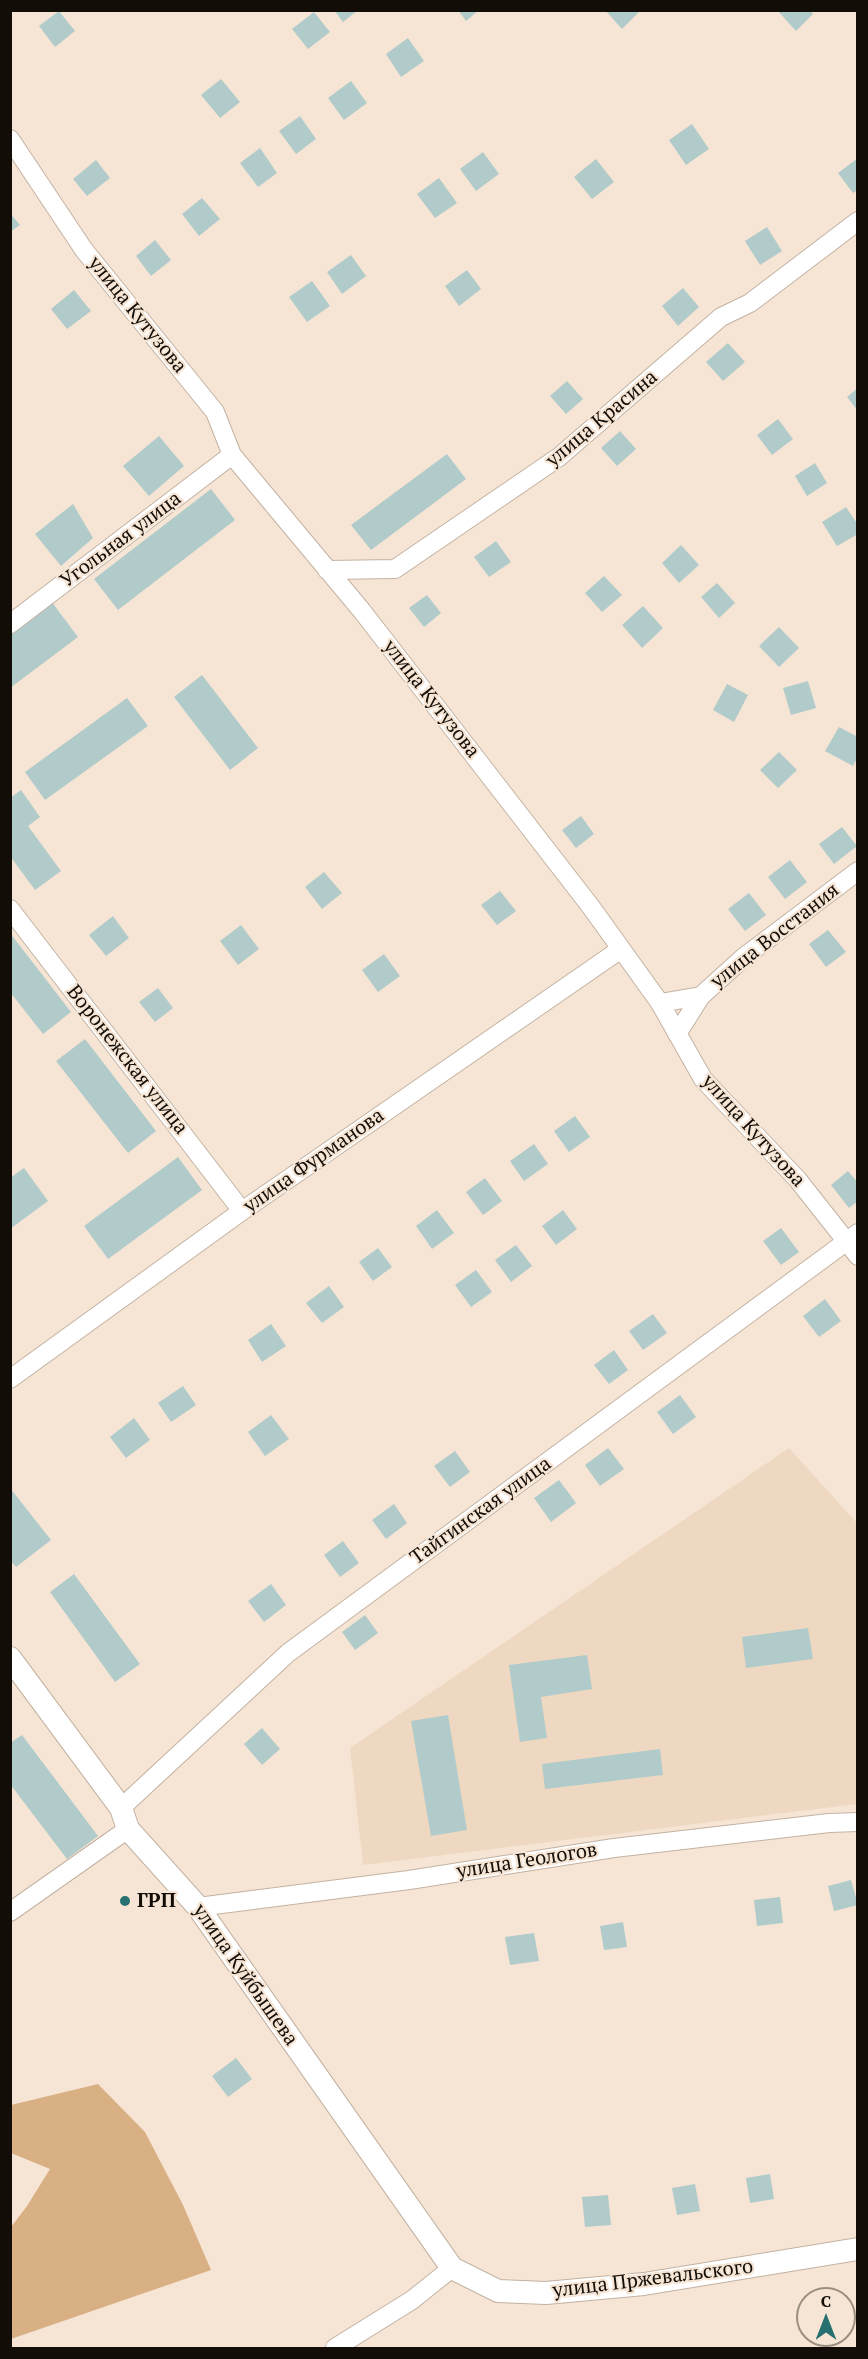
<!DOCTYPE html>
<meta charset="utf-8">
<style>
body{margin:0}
#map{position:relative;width:868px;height:2359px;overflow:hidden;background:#f6e5d4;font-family:"PT Serif",serif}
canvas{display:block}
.frame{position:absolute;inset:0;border:12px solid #120d07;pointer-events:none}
.north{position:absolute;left:796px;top:2287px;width:60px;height:60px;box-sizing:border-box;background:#f6e5d4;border:2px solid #9b8f82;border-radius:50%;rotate:0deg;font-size:16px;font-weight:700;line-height:24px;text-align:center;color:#120d07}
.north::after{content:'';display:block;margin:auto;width:21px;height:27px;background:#267070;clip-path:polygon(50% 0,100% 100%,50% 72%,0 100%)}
</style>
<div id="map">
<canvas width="868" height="2359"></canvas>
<div class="frame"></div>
<div class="north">С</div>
</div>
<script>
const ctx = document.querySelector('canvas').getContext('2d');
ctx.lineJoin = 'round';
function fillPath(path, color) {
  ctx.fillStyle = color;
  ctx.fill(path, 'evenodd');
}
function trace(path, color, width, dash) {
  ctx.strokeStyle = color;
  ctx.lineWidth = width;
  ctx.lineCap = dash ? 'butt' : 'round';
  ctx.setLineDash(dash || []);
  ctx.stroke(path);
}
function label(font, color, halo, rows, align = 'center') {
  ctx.font = font + ' "PT Serif",serif';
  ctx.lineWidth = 4.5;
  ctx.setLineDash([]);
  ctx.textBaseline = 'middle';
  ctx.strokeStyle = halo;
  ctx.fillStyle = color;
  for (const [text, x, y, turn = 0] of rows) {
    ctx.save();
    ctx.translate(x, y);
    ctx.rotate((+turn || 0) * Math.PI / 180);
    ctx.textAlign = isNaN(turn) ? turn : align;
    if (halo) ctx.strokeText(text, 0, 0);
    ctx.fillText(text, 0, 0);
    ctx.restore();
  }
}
const built = new Path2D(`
 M 789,1448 L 857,1523 L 857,1804 L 363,1865 L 350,1748 Z`);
const green = new Path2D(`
 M 98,2084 L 145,2132 L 183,2205 L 211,2270 L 11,2339 L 11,2227 L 27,2206 L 50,2169 L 11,2153 L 11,2105 Z`);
const building = new Path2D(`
 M 334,10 L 358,10 L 343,22 Z
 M 458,10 L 479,10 L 466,21 Z
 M 605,10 L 641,10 L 622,29 Z
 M 777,10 L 810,10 L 813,14 L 796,31 Z
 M 59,11 L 75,31 L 55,47 L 39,26 Z
 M 314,12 L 330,32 L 308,49 L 292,29 Z
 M 408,38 L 424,61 L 401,77 L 386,54 Z
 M 221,79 L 240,102 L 220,118 L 201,95 Z
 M 351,81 L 367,103 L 344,120 L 328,98 Z
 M 300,116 L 316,139 L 296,154 L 279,131 Z
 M 692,124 L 709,149 L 686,165 L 669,140 Z
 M 260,148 L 277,173 L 258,187 L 240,163 Z
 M 483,152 L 499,174 L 476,191 L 460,169 Z
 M 858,158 L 858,190 L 853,193 L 838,173 Z
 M 596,159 L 614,182 L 592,199 L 574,177 Z
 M 96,160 L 110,178 L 87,196 L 73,179 Z
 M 439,178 L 457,203 L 435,218 L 417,194 Z
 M 202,198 L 220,219 L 199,236 L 182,214 Z
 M 10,213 L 20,225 L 10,232 Z
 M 767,227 L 782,251 L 760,265 L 745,241 Z
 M 155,240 L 171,260 L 151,276 L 136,256 Z
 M 351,255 L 366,276 L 342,294 L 327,272 Z
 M 467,270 L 481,289 L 459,306 L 445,286 Z
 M 312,281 L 330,306 L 307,322 L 289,297 Z
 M 683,288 L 699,307 L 678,326 L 662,306 Z
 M 74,290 L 91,311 L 67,329 L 51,309 Z
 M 728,343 L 745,362 L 723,381 L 706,362 Z
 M 567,381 L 583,399 L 566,414 L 550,396 Z
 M 858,388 L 858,411 L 847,397 Z
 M 778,419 L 793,439 L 772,455 L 757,435 Z
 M 620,431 L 636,449 L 617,466 L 601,448 Z
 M 159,436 L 184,466 L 149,496 L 123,466 Z
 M 447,454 L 466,479 L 371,550 L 351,525 Z
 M 815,463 L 827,483 L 807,496 L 795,476 Z
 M 211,489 L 235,520 L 118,610 L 94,579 Z
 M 73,504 L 93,538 L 61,566 L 35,534 Z
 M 846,507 L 858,525 L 858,534 L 837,546 L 822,522 Z
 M 496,541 L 511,562 L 489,577 L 474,557 Z
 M 681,545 L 699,565 L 679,583 L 662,563 Z
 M 604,576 L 622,595 L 602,612 L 585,593 Z
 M 717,583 L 735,603 L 719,618 L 701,597 Z
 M 427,595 L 441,613 L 424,627 L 409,608 Z
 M 51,601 L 78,637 L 10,688 L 10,632 Z
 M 643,606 L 663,628 L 642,648 L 622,625 Z
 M 779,627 L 799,648 L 779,667 L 759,646 Z
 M 202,675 L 258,748 L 230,770 L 174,697 Z
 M 808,681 L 816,708 L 791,715 L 783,688 Z
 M 727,684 L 748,695 L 734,722 L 713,710 Z
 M 127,698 L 148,726 L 45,800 L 25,772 Z
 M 839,727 L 858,737 L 858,757 L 853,766 L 825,751 Z
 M 779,752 L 797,770 L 778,788 L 760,770 Z
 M 21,790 L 40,817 L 28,826 L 61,871 L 35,890 L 10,856 L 10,798 Z
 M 581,816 L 594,834 L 576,848 L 562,830 Z
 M 842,827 L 857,846 L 834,864 L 819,844 Z
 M 790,860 L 807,882 L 785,899 L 768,877 Z
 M 324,872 L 342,893 L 322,909 L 305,887 Z
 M 500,891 L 516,911 L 497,925 L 481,905 Z
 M 749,893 L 766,915 L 745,931 L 728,909 Z
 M 113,916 L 129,938 L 106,956 L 89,935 Z
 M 241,925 L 259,949 L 238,965 L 220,941 Z
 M 828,930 L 846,952 L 826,967 L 809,944 Z
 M 10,933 L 71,1012 L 43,1034 L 10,992 Z
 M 384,954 L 400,976 L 378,992 L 362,970 Z
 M 158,988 L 173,1008 L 155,1022 L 139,1002 Z
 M 85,1039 L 156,1131 L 128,1153 L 56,1061 Z
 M 575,1116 L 590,1137 L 569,1152 L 554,1131 Z
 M 534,1144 L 548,1164 L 524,1181 L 510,1161 Z
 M 178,1157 L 202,1190 L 108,1259 L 84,1226 Z
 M 24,1168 L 48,1201 L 10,1229 L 10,1178 Z
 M 848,1171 L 858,1183 L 858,1201 L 849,1208 L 831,1185 Z
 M 485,1178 L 502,1201 L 483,1215 L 466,1192 Z
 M 437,1210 L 454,1233 L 432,1249 L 416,1226 Z
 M 563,1210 L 577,1229 L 556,1245 L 542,1226 Z
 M 781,1228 L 799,1252 L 781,1265 L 763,1241 Z
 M 516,1245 L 532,1266 L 511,1282 L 495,1260 Z
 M 378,1248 L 392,1267 L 373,1281 L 359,1262 Z
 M 476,1270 L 492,1292 L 471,1307 L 455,1285 Z
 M 329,1286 L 344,1307 L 322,1323 L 306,1303 Z
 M 825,1299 L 841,1321 L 819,1337 L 803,1316 Z
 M 653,1314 L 667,1333 L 643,1350 L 629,1331 Z
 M 271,1324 L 286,1346 L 262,1362 L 248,1340 Z
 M 614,1350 L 628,1370 L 609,1384 L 594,1365 Z
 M 183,1386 L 196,1405 L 171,1422 L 158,1403 Z
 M 680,1395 L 696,1417 L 673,1434 L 657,1412 Z
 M 271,1415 L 289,1439 L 265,1456 L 248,1432 Z
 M 134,1418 L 150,1440 L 126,1458 L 110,1437 Z
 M 608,1448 L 624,1469 L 600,1486 L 585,1465 Z
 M 455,1451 L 470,1472 L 450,1487 L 434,1466 Z
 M 559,1480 L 576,1503 L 551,1522 L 534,1498 Z
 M 10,1488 L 51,1540 L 16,1567 L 10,1560 Z
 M 394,1504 L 407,1523 L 386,1539 L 372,1520 Z
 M 343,1541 L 359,1563 L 340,1577 L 324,1555 Z
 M 74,1574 L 140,1664 L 115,1682 L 50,1592 Z
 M 271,1584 L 286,1605 L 264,1622 L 248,1601 Z
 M 365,1615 L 378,1633 L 355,1650 L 342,1632 Z
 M 808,1628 L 813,1659 L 746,1668 L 742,1637 Z
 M 587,1655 L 592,1689 L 541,1697 L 547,1738 L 520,1742 L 509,1665 Z
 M 448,1715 L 467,1830 L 431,1836 L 411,1721 Z
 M 262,1728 L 280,1749 L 262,1765 L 244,1744 Z
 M 22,1735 L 98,1836 L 67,1859 L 10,1784 L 10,1743 Z
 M 660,1749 L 663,1775 L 545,1789 L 542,1764 Z
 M 851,1880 L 858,1905 L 834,1911 L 828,1886 Z
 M 780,1897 L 783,1923 L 757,1926 L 754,1900 Z
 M 623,1922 L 627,1947 L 604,1950 L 600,1926 Z
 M 534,1933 L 539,1961 L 510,1965 L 505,1937 Z
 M 236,2058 L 252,2079 L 228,2097 L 212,2076 Z
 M 770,2174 L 774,2199 L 750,2203 L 746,2178 Z
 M 695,2184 L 700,2211 L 677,2215 L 672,2188 Z
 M 608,2195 L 611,2225 L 585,2227 L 582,2197 Z`);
const minor = new Path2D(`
 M 10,139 L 84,250 L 215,412 L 232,455 L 362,611 L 591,907 L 660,1003 L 703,1079 L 798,1180 L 858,1256
 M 327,570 L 395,569 L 559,457 L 721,317 L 750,303 L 858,221
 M 10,624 L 232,455
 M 10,909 L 242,1211
 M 660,1003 L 701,996
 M 677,1034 L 701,996 L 744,957 L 858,871
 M 10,1379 L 242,1211 L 621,949
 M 121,1808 L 288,1653 L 858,1233
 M 198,1907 L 409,1880 L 614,1848 L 829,1823 L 858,1822
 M 10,1912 L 128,1829
 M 335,2348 L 412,2300 L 452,2268`);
const tertiary = new Path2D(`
 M 10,1658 L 121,1808 L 128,1829 L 198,1907 L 452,2268 L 498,2291 L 546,2293 L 644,2284 L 858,2249`);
const markers = [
 [125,1901,6,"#267070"]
];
const streetNames = [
 ["улица Кутузова",137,315,51],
 ["улица Красина",602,419,-40],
 ["Угольная улица",121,540,-37],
 ["улица Кутузова",431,699,52],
 ["улица Восстания",775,936,-38],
 ["Воронежская улица",127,1060,52],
 ["улица Кутузова",753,1131,48],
 ["улица Фурманова",314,1161,-35],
 ["Тайгинская улица",481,1511,-36],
 ["улица Геологов",527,1861,-9],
 ["улица Куйбышева",245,1975,55],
 ["улица Пржевальского",653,2279,-7]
];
const poiNames = [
 ["ГРП",137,1901]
];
fillPath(built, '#efd8c1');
fillPath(green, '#d9af84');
fillPath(building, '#b0cbca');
trace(minor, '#c3b2a2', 20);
trace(tertiary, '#c3b2a2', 24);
trace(minor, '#fff', 18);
trace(tertiary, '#fff', 22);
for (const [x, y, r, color] of markers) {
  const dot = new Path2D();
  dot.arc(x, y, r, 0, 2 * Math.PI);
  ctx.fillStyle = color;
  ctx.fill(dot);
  trace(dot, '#f6e5d4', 2);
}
label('20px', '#120d07', '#f6e5d4', streetNames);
label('bold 20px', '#120d07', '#f6e5d4', poiNames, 'left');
</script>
